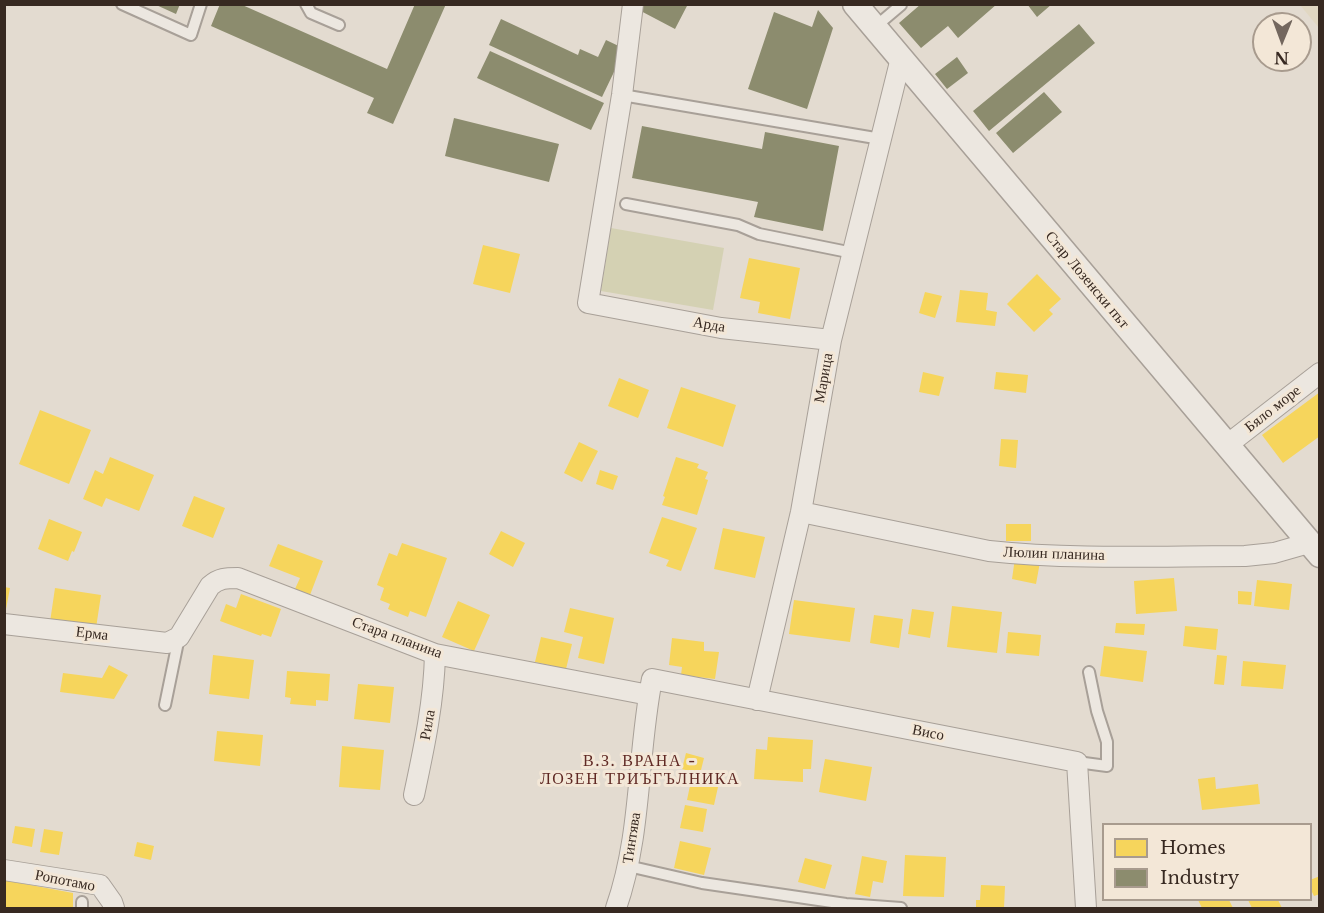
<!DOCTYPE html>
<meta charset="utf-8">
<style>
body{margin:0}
#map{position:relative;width:1324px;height:913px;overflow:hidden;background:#e3dbd0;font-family:"Libre Baskerville",serif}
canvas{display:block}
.frame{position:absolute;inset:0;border:6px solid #372921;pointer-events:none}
.legend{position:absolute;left:1102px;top:823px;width:210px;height:78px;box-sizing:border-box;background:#f3e7d7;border:2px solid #a89b8e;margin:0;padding:8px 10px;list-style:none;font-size:18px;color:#372921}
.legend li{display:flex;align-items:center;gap:12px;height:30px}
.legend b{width:30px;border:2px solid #a89b8e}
.north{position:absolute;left:1252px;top:12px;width:60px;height:60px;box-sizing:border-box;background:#f3e7d7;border:2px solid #a89b8e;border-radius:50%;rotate:181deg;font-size:16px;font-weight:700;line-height:24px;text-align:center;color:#372921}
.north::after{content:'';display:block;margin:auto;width:21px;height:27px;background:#73675e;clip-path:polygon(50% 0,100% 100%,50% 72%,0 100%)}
</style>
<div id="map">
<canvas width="1324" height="913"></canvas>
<div class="frame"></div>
<ul class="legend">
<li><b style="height:16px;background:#f6d55c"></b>Homes</li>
<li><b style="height:16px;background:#8c8c6e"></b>Industry</li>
</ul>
<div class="north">N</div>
</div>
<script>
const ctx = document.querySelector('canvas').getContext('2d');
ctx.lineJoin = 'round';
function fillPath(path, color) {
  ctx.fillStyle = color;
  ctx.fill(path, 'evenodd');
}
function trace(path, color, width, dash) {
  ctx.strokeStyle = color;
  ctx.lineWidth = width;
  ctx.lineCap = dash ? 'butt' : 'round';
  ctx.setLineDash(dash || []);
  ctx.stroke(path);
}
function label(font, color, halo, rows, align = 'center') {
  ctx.font = font + ' "Libre Baskerville",serif';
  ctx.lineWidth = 6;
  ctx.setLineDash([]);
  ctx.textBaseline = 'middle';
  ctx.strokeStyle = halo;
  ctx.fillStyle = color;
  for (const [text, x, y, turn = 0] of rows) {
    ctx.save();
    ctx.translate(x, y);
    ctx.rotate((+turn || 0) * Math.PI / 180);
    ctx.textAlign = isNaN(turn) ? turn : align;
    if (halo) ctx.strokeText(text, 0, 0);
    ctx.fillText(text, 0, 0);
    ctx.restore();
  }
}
const farmland = new Path2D(`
 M 1300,5 L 1319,5 L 1319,28 Z`);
const green = new Path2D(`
 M 611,228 L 724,248 L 713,310 L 601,291 Z`);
const homes = new Path2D(`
 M 483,245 L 520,254 L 510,293 L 473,284 Z
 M 749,258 L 800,268 L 790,319 L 758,313 L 760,302 L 740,298 Z
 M 1037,274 L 1061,299 L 1049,310 L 1053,314 L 1034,332 L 1007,304 Z
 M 960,290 L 988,293 L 986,310 L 997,312 L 995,326 L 956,322 Z
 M 925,292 L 942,296 L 935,318 L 919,313 Z
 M 923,372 L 944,377 L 939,396 L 919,392 Z
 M 996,372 L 1028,375 L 1026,393 L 994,389 Z
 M 619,378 L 649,390 L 638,418 L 608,406 Z
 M 681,387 L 736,405 L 723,447 L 667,428 Z
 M 1320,392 L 1320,436 L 1283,463 L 1262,435 Z
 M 40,410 L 91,430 L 69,484 L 19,464 Z
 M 1001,439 L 1018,440 L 1016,468 L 999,466 Z
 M 579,442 L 598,451 L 582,482 L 564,473 Z
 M 110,457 L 154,475 L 139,511 L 106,498 L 102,507 L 83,499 L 95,470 L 103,474 Z
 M 676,457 L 699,464 L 697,468 L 708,472 L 705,479 L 708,480 L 697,515 L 662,505 L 665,497 L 663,496 Z
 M 600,470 L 618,476 L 613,490 L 596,484 Z
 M 194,496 L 225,508 L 213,538 L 182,526 Z
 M 662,517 L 697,528 L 681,571 L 666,566 L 669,560 L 649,553 Z
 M 49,519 L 82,532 L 74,552 L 72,551 L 68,561 L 38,549 Z
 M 1006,524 L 1031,524 L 1031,541 L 1006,541 Z
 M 723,528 L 765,537 L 755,578 L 714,569 Z
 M 501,531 L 525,543 L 513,567 L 489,554 Z
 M 402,543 L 447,558 L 426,617 L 410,611 L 408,617 L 388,609 L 390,604 L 380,600 L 384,588 L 377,585 L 389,553 L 397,556 Z
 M 278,544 L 323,561 L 310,595 L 295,589 L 300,578 L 269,566 Z
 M 1015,558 L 1040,562 L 1036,584 L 1012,579 Z
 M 1174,578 L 1177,611 L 1136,614 L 1134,581 Z
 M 1257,580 L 1292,584 L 1289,610 L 1254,606 Z
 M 4,587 L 10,588 L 6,609 L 4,609 Z
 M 55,588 L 101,595 L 96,628 L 50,622 Z
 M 1238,591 L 1252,592 L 1251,605 L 1238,604 Z
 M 241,594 L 281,609 L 271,637 L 262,634 L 261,636 L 220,621 L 226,604 L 236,608 Z
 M 794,600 L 855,608 L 850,642 L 789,634 Z
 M 458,601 L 490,615 L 474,651 L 442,637 Z
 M 952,606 L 1002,612 L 997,653 L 947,647 Z
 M 570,608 L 614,618 L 604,664 L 578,658 L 583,637 L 564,632 Z
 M 912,609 L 934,612 L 930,638 L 908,634 Z
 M 874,615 L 903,619 L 899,648 L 870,643 Z
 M 1116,623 L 1145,624 L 1144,635 L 1115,633 Z
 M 1185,626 L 1218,629 L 1216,650 L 1183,646 Z
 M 1008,632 L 1041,635 L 1039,656 L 1006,653 Z
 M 541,637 L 572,644 L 566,669 L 535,662 Z
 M 672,638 L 704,642 L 704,651 L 719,652 L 715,679 L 681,675 L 682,667 L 669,665 Z
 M 1104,646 L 1147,651 L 1143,682 L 1100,676 Z
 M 213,655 L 254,660 L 249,699 L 209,694 Z
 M 1217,655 L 1227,656 L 1224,685 L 1214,684 Z
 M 1243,661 L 1286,665 L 1283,689 L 1241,686 Z
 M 109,665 L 128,675 L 114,699 L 60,692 L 63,673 L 102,678 Z
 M 287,671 L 330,674 L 328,701 L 316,700 L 316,706 L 290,704 L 291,698 L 285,697 Z
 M 358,684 L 394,687 L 390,723 L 354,719 Z
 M 217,731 L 263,735 L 260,766 L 214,761 Z
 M 768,737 L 813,740 L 811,769 L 803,769 L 803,782 L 754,779 L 756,749 L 767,750 Z
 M 342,746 L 384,750 L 380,790 L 339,787 Z
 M 686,753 L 704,758 L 700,774 L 682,769 Z
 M 825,759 L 872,767 L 866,801 L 819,792 Z
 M 1215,777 L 1216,789 L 1258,784 L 1260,804 L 1202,810 L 1198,779 Z
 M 691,781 L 718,787 L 714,805 L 687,800 Z
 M 685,805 L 707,809 L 703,832 L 680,828 Z
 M 15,826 L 35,829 L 32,847 L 12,843 Z
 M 44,829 L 63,832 L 59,855 L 40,852 Z
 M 680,841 L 711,848 L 704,875 L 674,868 Z
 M 137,842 L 154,846 L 151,860 L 134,856 Z
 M 905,855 L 946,857 L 944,897 L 903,896 Z
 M 862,856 L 887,861 L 883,883 L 873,881 L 870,897 L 855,894 Z
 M 805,858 L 832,865 L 825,889 L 798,882 Z
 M 1320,876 L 1320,894 L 1314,896 L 1310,888 L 1310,880 Z
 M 4,880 L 73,893 L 73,908 L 4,908 Z
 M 981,885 L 1005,886 L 1004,908 L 976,908 L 976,900 L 980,900 Z
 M 1198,900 L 1229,900 L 1233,908 L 1202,908 Z
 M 1248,900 L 1278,900 L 1282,908 L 1252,908 Z`);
const industry = new Path2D(`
 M 154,4 L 180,4 L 176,14 Z
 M 220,4 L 240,4 L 387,69 L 415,4 L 446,4 L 393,124 L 367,113 L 374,98 L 211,26 Z
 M 639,4 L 688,4 L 675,29 L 637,9 Z
 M 921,4 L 997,4 L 958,38 L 948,26 L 921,48 L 899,23 Z
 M 1027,4 L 1052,4 L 1037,17 Z
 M 818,10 L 833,28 L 807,109 L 748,89 L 774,12 L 812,27 Z
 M 501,19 L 578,55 L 580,49 L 598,57 L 606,40 L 625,49 L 602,97 L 489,45 Z
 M 1079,24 L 1095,43 L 989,131 L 973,111 Z
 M 490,51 L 604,103 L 591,130 L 477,78 Z
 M 957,57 L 968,73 L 947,89 L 935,74 Z
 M 1044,92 L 1062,112 L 1013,153 L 996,133 Z
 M 454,118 L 559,144 L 549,182 L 445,156 Z
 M 642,126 L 762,149 L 765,132 L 839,146 L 823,231 L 754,217 L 758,202 L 632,178 Z`);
const service = new Path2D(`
 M 122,4 L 191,35 L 201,4
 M 306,4 L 311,13 L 339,25
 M 875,27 L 901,5
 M 622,95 L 881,139
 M 626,204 L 738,225 L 759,234 L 853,253
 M 165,705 L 179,637
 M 1077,762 L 1107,766 L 1107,742 L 1097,711 L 1089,672
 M 628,866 L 702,883 L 846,904 L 901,908
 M 82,908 L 82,902`);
const minor = new Path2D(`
 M 633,4 L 622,95 L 588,303 L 721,328 L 831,340
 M 1227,445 L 1320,373
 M 801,512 L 989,551 C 1074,560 1160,556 1245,556 L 1274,553 L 1309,543
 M 4,624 L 167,643 L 179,637 L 210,586 C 219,578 226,578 238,578 L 435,654 L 649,695
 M 757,700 L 801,512 L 831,340 L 901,58
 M 414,795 C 424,748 434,702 435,654
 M 4,870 L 100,885 L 112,902 L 114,908
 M 616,908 C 642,834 637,755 652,679 L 1077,762 L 1086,908`);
const tertiary = new Path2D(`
 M 855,4 L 1320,555`);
const streetNames = [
 ["Стар Лозенски път",1087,280,50],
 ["Арда",709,325,10],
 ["Марица",824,378,-80],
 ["Бяло море",1273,409,-38],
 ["Люлин планина",1054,554,2],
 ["Ерма",92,634,7],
 ["Стара планина",397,638,20],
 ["Рила",428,725,-80],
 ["Висо",928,733,11],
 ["Тинтява",632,838,-81],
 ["Ропотамо",65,881,11]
];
const neighbourhoodNames = [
 ["В.З. ВРАНА -",640,761],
 ["ЛОЗЕН ТРИЪГЪЛНИКА",640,779]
];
fillPath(farmland, '#e1d7c2');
fillPath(green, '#d4d1b3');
fillPath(homes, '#f6d55c');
fillPath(industry, '#8c8c6e');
trace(service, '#a8a098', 14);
trace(minor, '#a8a098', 22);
trace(tertiary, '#a8a098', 27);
trace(service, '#ece7e0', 10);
trace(minor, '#ece7e0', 20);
trace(tertiary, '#ece7e0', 24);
label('15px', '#372921', '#f3e7d7', streetNames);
ctx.letterSpacing = '1.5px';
label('16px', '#602924', '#f3e7d7', neighbourhoodNames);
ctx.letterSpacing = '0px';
</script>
